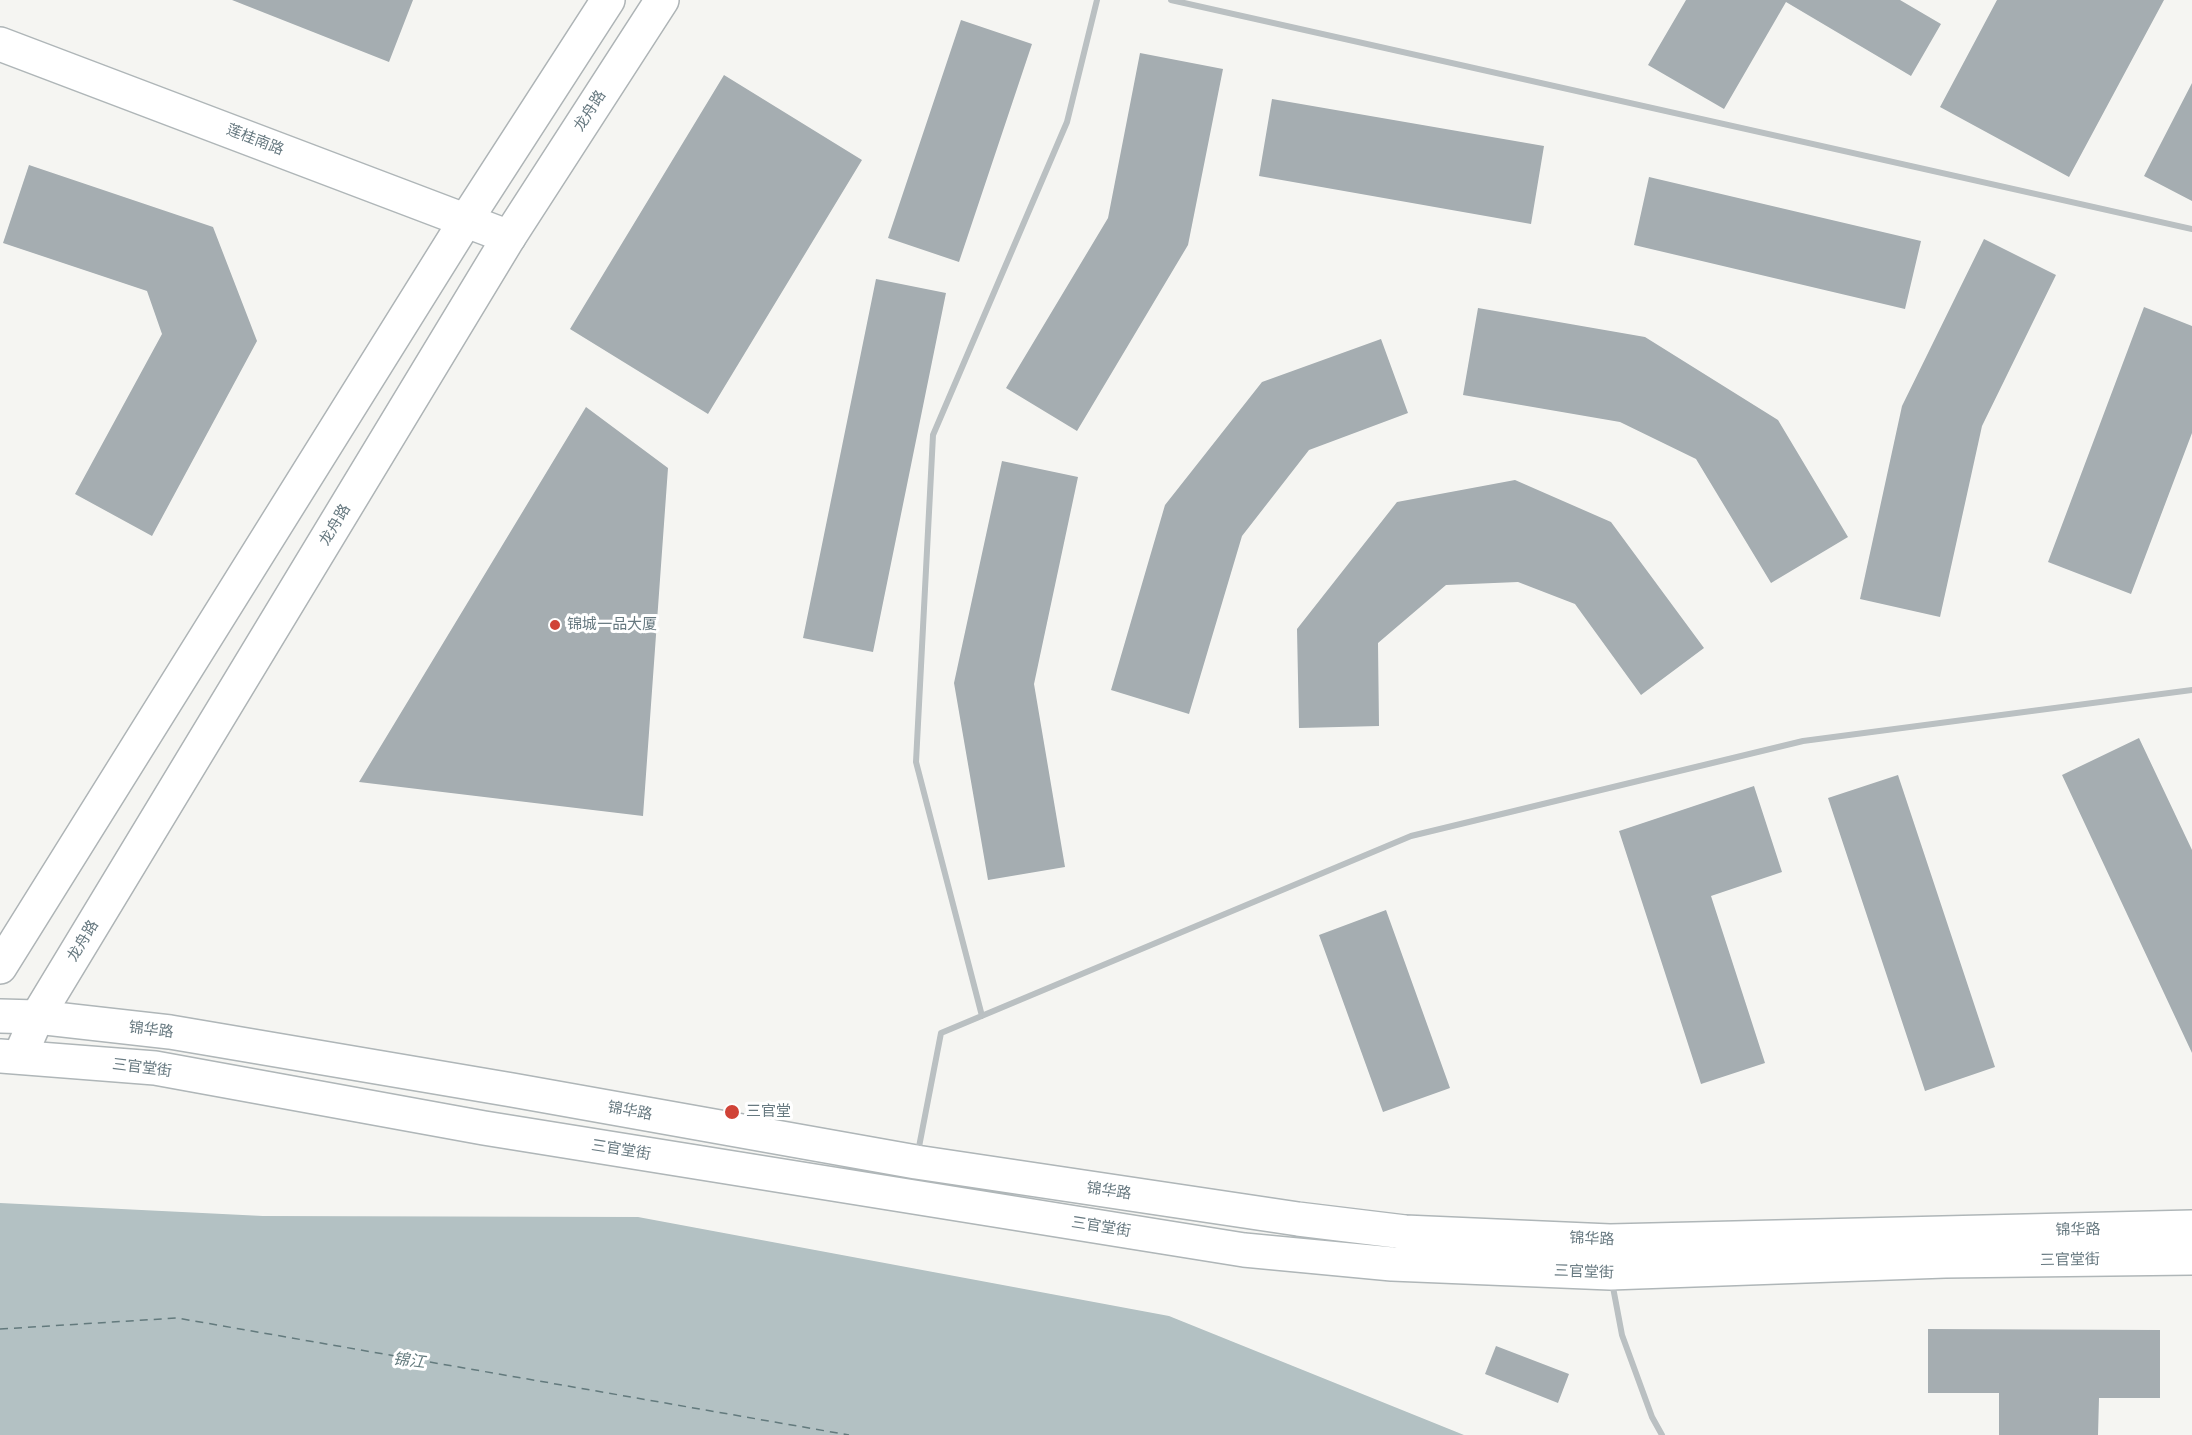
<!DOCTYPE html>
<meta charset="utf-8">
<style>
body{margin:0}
canvas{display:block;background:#f5f5f2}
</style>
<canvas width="2192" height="1435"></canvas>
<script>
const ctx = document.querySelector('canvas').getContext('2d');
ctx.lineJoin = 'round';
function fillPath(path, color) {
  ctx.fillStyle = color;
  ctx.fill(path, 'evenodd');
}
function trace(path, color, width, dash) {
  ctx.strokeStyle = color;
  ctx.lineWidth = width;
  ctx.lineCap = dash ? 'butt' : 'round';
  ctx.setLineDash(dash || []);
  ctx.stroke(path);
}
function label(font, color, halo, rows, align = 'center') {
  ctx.font = font + ' Montserrat,"Noto Sans SC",sans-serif';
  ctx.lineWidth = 6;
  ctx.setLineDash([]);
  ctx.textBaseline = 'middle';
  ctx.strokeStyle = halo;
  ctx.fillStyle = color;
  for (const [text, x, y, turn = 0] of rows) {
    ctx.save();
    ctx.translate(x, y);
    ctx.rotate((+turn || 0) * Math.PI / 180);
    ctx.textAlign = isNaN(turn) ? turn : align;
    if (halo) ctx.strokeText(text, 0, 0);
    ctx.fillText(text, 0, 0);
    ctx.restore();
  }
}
const water = new Path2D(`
 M 0,1203 L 263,1216 L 638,1217 L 1169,1316 L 1464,1435 L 0,1435 Z`);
const ferry = new Path2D(`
 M 0,1329 L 177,1318 L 849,1435`);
const building = new Path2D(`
 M 232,0 L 413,0 L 389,62 Z
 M 1686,0 L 1900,0 L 1941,24 L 1911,76 L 1786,2 L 1724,109 L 1648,65 Z
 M 1997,0 L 2164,0 L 2069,177 L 1940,107 Z
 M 961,20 L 1032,44 L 959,262 L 888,238 Z
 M 1140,53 L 1223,69 L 1188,245 L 1077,431 L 1006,388 L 1108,218 Z
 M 724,75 L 862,160 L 708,414 L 570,329 Z
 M 2192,83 L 2192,201 L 2144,176 Z
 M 1272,99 L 1544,146 L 1531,224 L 1259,176 Z
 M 29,165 L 213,227 L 257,341 L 152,536 L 75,494 L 162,334 L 147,291 L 3,243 Z
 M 1649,177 L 1921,241 L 1905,309 L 1634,245 Z
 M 1984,239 L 2056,275 L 1982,426 L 1940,617 L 1860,599 L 1902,406 Z
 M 876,279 L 946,293 L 873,652 L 803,638 Z
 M 2144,307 L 2192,326 L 2192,433 L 2131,594 L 2048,562 Z
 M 1478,308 L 1645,337 L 1778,420 L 1848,537 L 1771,583 L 1696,459 L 1620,422 L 1463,395 Z
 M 1381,339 L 1408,413 L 1309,450 L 1242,536 L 1189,714 L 1111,690 L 1165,505 L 1262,382 Z
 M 586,407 L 668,468 L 643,816 L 359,782 Z
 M 1002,461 L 1078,477 L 1034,684 L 1065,867 L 988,880 L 954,683 Z
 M 1515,480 L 1611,522 L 1704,648 L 1641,695 L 1575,604 L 1518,582 L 1446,585 L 1378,643 L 1379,726 L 1299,728 L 1297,629 L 1397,502 Z
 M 2139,738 L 2192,850 L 2192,1053 L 2062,775 Z
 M 1898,775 L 1995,1067 L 1925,1091 L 1828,798 Z
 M 1754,786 L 1782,872 L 1711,896 L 1765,1063 L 1701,1084 L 1619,831 Z
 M 1386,910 L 1450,1088 L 1383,1112 L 1319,935 Z
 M 1928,1329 L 2160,1330 L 2160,1398 L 2099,1398 L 2098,1435 L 1999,1435 L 1999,1393 L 1928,1393 Z
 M 1496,1346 L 1569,1374 L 1558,1403 L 1485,1374 Z`);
const street = new Path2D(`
 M 1171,0 L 2192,229
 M 982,1016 L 916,762 L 933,435 L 1067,122 L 1097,0
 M 918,1152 L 941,1033 L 1411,836 L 1803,741 L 2192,690
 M 1612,1282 L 1622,1335 L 1652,1417 L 1662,1435`);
const secondary = new Path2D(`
 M 0,44 L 509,237
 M 0,1016 L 37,1017 L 170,1032 L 512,1090 L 916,1162 L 1298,1219 L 1405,1232 L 1610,1241 L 2192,1227
 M 0,1056 L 155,1068 L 484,1128 L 1244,1250 L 1392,1264 L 1610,1273 L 1945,1261 L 2192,1258`);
const primary = new Path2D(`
 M 0,967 L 466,220 L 608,0
 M 20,1056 L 37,1017 L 509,237 L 662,0`);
const markers = [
 [555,625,6,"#d04337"],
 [732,1112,8,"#d04337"]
];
const streetNames = [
 ["龙舟路",590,111,-57],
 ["莲桂南路",255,140,21],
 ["龙舟路",335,525,-59],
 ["龙舟路",83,941,-59],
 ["锦华路",151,1030,7],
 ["三官堂街",142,1068,7],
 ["锦华路",630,1111,10],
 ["三官堂街",621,1150,9],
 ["锦华路",1109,1191,8],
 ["三官堂街",1101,1227,9],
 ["锦华路",2078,1230,-1],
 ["锦华路",1592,1239,2],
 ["三官堂街",2070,1260,-1],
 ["三官堂街",1584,1272,2]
];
const poiNames = [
 ["锦城一品大厦",567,625],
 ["三官堂",746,1112]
];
const waterNames = [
 ["锦江",409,1361,7]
];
fillPath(water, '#b3c1c3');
trace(ferry, '#637a7d', 1.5, [8, 6]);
fillPath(building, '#a5adb1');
trace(secondary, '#afb6b8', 36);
trace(primary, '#aeb4b6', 36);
trace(street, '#bac0c2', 6);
trace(secondary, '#fff', 33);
trace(primary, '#fff', 33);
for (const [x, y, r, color] of markers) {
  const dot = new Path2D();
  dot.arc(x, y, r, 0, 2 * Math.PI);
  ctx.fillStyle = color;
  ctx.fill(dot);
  trace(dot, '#fff', 2);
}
label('15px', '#677980', '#fff', streetNames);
label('15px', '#677980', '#fff', poiNames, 'left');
label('italic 16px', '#637a7d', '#fff', waterNames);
</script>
